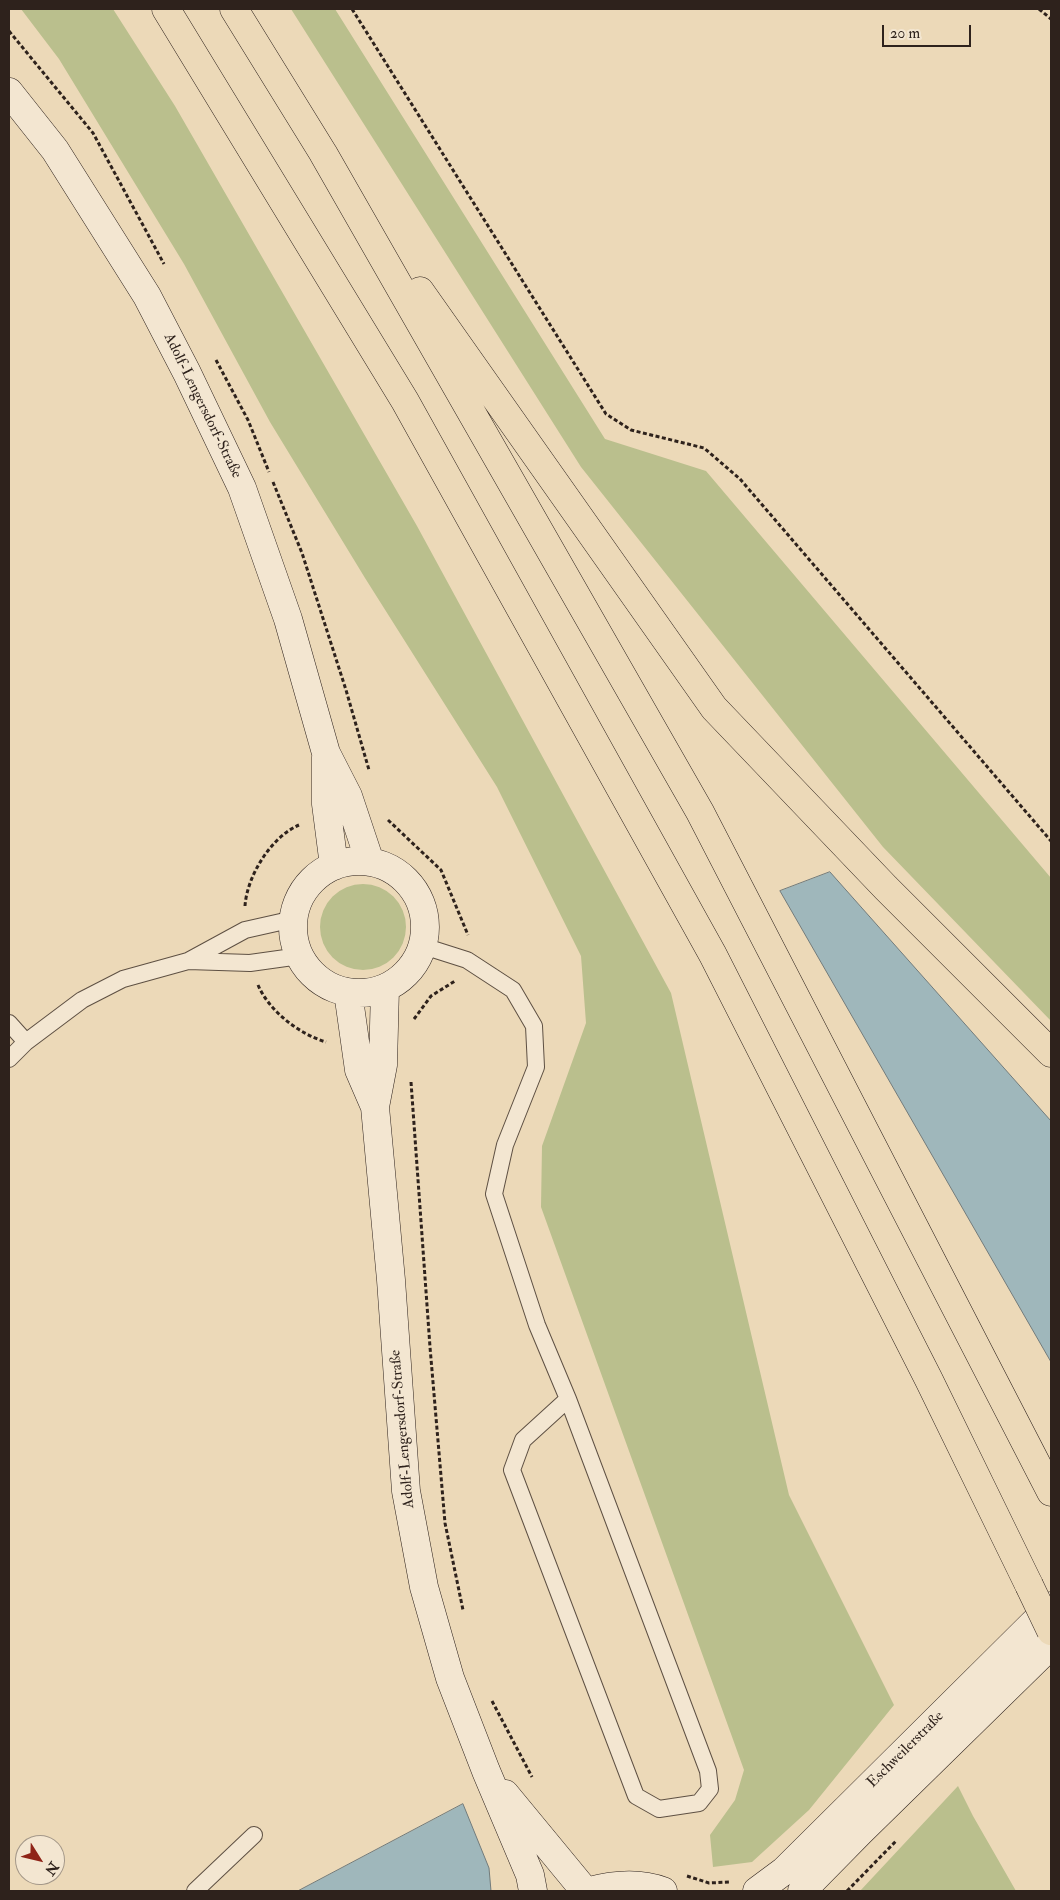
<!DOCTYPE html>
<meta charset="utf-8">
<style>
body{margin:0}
#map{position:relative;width:1060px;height:1900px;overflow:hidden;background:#ecd9b8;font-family:"IM FELL Double Pica",serif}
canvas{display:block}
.frame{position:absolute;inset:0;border:10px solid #2e221c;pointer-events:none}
.north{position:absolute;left:15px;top:1835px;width:50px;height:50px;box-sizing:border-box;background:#f3e6d1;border:1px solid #a49889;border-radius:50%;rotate:126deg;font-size:14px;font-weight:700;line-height:20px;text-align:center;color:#2e221c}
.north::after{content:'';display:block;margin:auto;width:18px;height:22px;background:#8f2418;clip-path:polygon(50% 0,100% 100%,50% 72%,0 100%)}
.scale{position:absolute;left:882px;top:25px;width:89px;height:22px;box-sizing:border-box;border:2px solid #2e221c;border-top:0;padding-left:6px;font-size:15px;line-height:18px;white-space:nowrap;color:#2e221c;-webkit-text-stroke:4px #f3e6d1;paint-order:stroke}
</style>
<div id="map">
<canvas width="1060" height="1900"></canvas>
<div class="frame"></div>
<div class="north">N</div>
<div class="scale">20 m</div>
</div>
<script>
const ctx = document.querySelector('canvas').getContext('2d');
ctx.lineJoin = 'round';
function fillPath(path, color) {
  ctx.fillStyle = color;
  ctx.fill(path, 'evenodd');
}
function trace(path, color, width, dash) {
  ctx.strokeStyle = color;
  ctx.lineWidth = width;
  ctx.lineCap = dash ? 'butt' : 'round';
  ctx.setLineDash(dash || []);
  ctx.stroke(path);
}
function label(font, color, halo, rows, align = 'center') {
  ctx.font = font + ' "IM FELL Double Pica",serif';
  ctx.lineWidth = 4;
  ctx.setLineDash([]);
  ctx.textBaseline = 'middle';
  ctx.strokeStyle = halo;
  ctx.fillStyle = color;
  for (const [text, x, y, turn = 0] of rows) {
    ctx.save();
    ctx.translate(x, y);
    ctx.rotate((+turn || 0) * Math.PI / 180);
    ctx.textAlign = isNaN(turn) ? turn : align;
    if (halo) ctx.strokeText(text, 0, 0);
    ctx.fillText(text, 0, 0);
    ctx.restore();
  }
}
const green = new Path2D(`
 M 21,9 L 113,9 L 175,106 L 417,526 L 671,993 L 789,1495 L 894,1705 L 809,1810 L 752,1862 L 713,1867 L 710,1835 L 735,1800 L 744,1770 L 541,1207 L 542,1146 L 586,1023 L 581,956 L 497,787 L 365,578 L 270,422 L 184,264 L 59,59 Z
 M 291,9 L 335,9 L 605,439 L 706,471 L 1051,878 L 1051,1021 L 883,847 L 581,467 Z
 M320 927a43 43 0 1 1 86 0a43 43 0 1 1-86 0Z
 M 958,1786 L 973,1816 L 1016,1891 L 860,1891 Z`);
const water = new Path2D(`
 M 830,872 L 1051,1121 L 1051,1362 L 780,891 Z
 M 463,1804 L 489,1868 L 491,1891 L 298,1891 Z`);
const path = new Path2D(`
 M 352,9 L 606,414 L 631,430 L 704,448 L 740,479 L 1051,841
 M 1039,9 L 1051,19
 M 9,31 L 93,133 L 164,264
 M 216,360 L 248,420 L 269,472
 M 273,482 L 302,553 L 346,690 L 369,770
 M 388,820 L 441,870 L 468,935
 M 245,906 C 247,876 271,837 299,825
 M 258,985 C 269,1011 299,1034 326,1042
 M 414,1019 L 431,996 L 455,981
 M 411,1082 L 430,1347 L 445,1523 L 463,1610
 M 492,1701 L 532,1777
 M 687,1876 L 709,1883 L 729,1882
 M 847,1891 L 897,1840`);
const lane = new Path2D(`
 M 423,946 L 467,960 L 513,990 L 534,1026 L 536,1067 L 505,1145 L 494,1194 L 537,1325 L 568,1399 L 523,1440 L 512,1470 L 636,1796 L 659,1809 L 699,1803 L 710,1789 L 708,1771 L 568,1399
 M 188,961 L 250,963 L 300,956
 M 9,1023 L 26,1042
 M 9,1059 L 26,1042 L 82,1000 L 123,979 L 188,961 L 245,930 L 294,919
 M 195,1891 L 254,1835`);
const secondary = new Path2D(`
 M 9,92 L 55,150 L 147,296 L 187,373 L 242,488 L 288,619 L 326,753 L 348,796 L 370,862
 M 326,757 L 326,804 L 334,866
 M293 927a66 66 0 1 1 132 0a66 66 0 1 1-132 0Z
 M 385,988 L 383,1065 L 375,1107 L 391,1280 L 406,1491 L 424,1587 L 450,1678 L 486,1771 L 530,1875 L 533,1891
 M 348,992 L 359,1070 L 375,1107
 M 505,1794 L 585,1891
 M 590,1891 C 615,1884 639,1882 663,1891
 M 757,1891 L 784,1871 L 1051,1606
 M 802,1891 L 860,1832 L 1051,1645`);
const highway = new Path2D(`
 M 166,9 L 405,401 L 713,955 L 929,1380 L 1029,1585
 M 234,9 L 323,153 L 700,812 L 1051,1492
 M 420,291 L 714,708 L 886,888 L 1051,1053`);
const highwayBridge = new Path2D(`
 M 1029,1585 L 1051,1631`);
const streetNames = [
 ["Adolf-Lengersdorf-Straße",202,406,64],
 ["Adolf-Lengersdorf-Straße",403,1429,-95],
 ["Eschweilerstraße",906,1750,-45]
];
fillPath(green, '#babf8d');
fillPath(water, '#9fb7bb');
trace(water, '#727b7b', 1);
trace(lane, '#5e5043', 18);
trace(secondary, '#2e221c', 29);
trace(highway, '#2e221c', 29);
trace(path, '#2e221c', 3, [4, 2.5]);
trace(lane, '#f3e6d1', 16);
trace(secondary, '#f3e6d1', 28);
trace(highway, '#ecd9b8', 28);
trace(highwayBridge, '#2e221c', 29, []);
trace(highwayBridge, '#ecd9b8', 28);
label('15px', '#2e221c', '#f3e6d1', streetNames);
</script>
